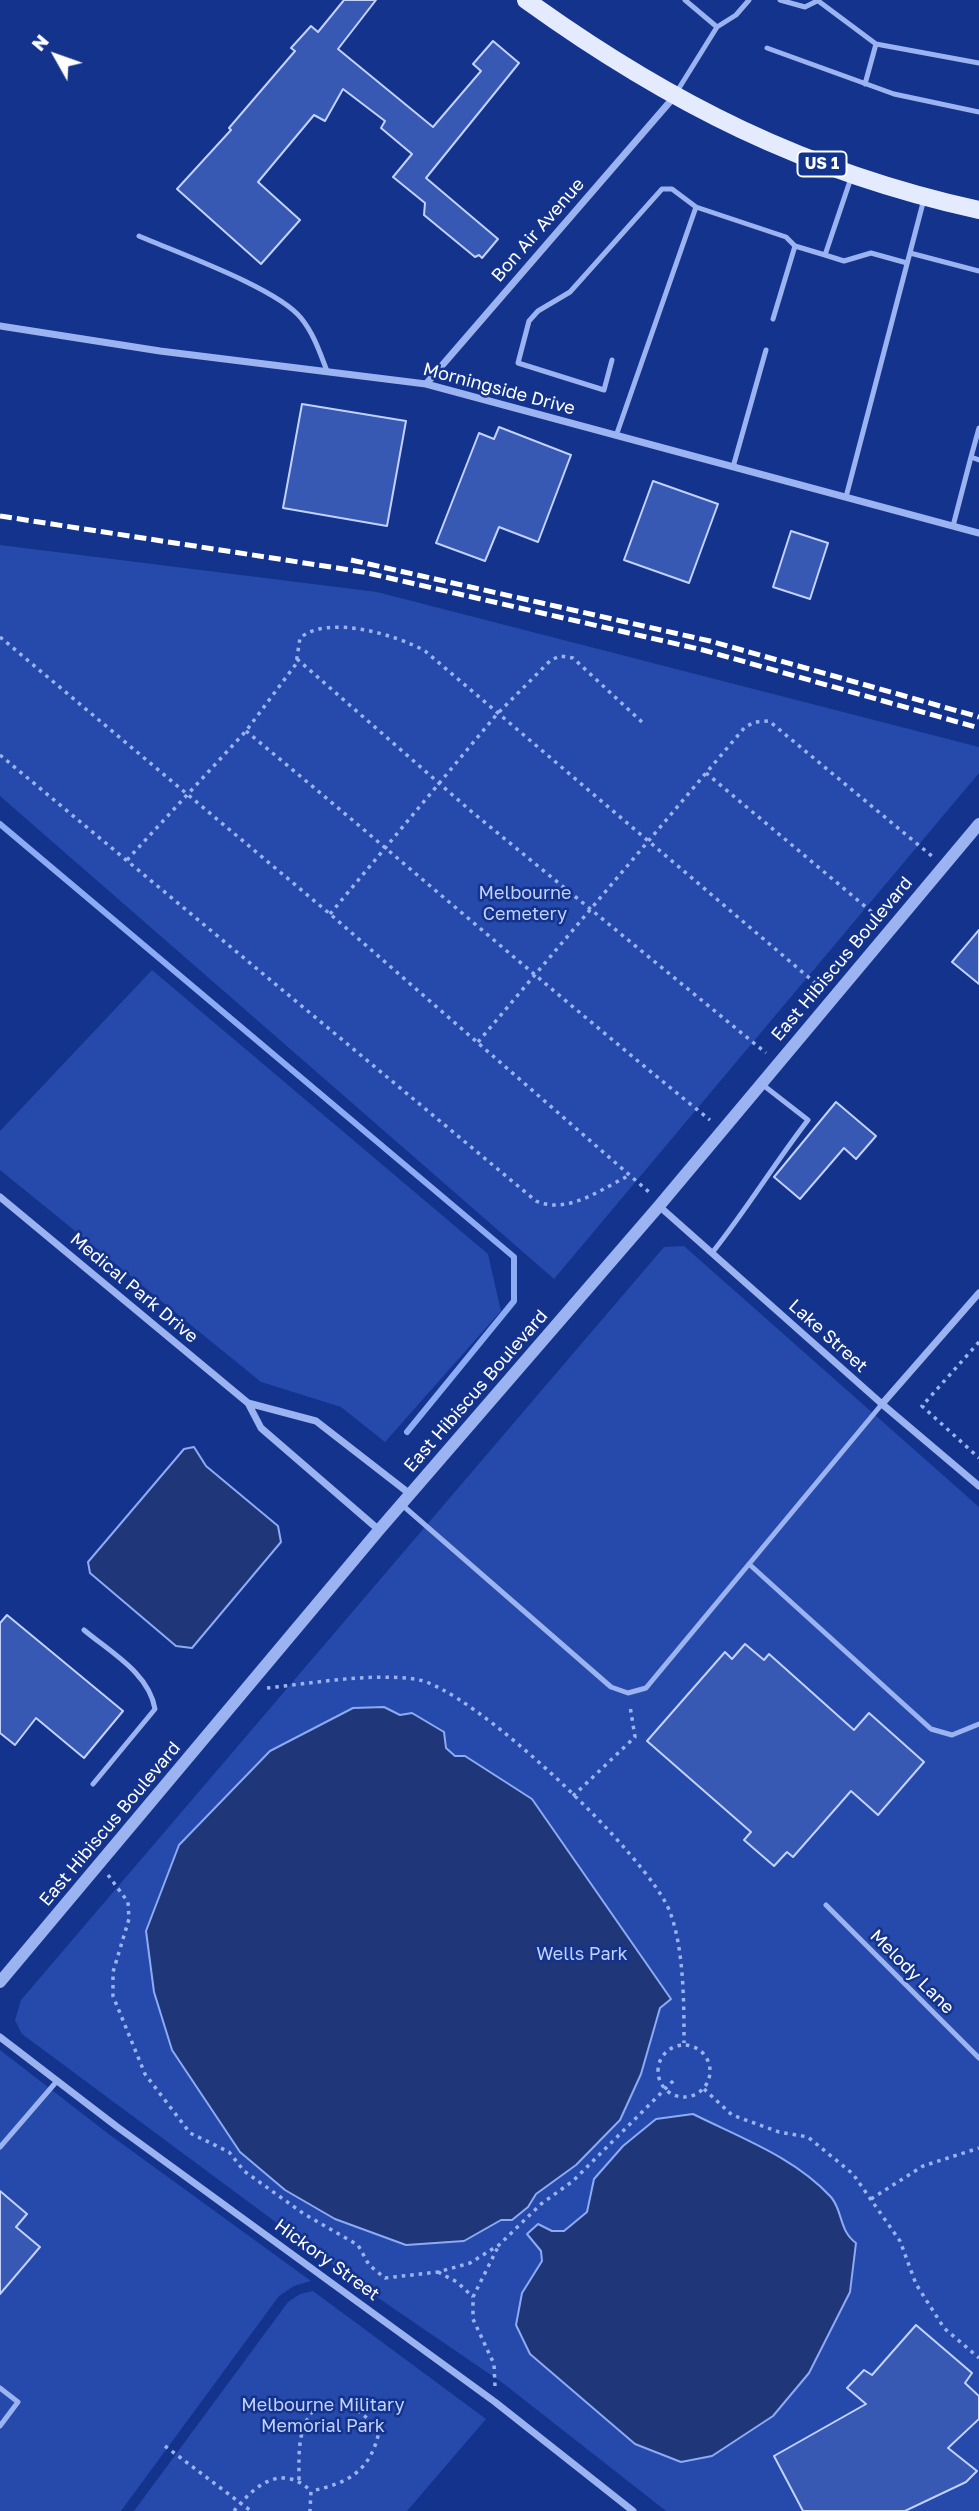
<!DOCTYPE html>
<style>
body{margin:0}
#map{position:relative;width:979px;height:2511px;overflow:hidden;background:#13338c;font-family:"Golos Text",sans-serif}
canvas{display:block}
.north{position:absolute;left:21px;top:21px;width:70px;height:70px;-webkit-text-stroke:5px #13338c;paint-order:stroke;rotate:310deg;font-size:19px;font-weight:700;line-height:28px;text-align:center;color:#fff}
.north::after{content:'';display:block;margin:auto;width:24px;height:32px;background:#fff;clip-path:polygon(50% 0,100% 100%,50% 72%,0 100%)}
</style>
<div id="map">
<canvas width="979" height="2511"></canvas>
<div class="north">N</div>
</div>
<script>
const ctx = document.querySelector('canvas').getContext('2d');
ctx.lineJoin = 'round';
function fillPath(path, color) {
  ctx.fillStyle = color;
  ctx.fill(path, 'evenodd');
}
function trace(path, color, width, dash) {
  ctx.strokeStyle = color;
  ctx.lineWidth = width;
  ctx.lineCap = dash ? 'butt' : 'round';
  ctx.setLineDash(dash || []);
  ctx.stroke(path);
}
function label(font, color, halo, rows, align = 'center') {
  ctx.font = font + ' "Golos Text",sans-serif';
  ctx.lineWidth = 5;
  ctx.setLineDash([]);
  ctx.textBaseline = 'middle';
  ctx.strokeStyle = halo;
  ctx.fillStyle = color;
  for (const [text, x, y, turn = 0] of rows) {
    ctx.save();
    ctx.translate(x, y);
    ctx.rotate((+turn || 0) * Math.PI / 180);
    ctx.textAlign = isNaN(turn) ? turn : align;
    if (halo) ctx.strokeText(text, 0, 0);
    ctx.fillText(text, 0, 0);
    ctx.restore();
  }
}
const green = new Path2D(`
 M 0,545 L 377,592 L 979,747 L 979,773 L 554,1279 L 0,796 Z
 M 152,970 L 488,1254 L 501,1311 L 385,1442 L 341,1407 L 261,1382 L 0,1170 L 0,1131 Z
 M 684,1246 L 979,1507 L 979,2511 L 666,2511 L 504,2384 L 374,2295 L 22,2034 L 15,2020 L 21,2000 L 664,1247 Z
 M 0,2050 L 110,2135 L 311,2281 L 294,2286 L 279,2296 L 121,2511 L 0,2511 Z
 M 313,2291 L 486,2419 L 407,2511 L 134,2511 L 288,2302 L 300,2294 Z`);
const water = new Path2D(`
 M 194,1447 L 206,1466 L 278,1526 L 281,1542 L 192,1648 L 176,1646 L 90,1573 L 88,1562 L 184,1449 Z
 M 384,1707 L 400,1715 L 412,1713 L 444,1732 L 446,1748 L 455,1756 L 465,1756 L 532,1799 L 671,1999 L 660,2008 L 641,2074 L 620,2120 L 576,2165 L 536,2194 L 528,2207 L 512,2220 L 501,2220 L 464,2241 L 406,2245 L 335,2219 L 285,2190 L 240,2152 L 172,2050 L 154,1992 L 146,1931 L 179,1845 L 270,1751 L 353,1708 Z
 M 693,2114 C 741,2138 794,2157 831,2197 C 843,2211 839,2231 856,2243 L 850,2292 L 809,2373 L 773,2416 L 712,2456 L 681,2462 L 635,2444 L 530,2354 L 516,2325 L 522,2293 L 542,2261 L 541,2251 L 527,2234 L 538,2224 L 552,2231 L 564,2231 L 587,2212 L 594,2179 L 623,2146 L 656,2119 Z`);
const stream = new Path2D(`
 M 0,824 L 514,1257 L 514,1301 L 407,1432`);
const building = new Path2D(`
 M 344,0 L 376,0 L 338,49 L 433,127 L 481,71 L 473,64 L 493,41 L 519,63 L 426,178 L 498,239 L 482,258 L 479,255 L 475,257 L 424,215 L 425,203 L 393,177 L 412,154 L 381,128 L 385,121 L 343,89 L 325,121 L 314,115 L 258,182 L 300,220 L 261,264 L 177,189 L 231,130 L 229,128 L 295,51 L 291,48 L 311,26 L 318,32 Z
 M 302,404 L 406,421 L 387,526 L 283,508 Z
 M 499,427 L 571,455 L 538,542 L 499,527 L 485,561 L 436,543 L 479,433 L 494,439 Z
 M 653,481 L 718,504 L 689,583 L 624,560 Z
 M 791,531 L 828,543 L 810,599 L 773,587 Z
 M 979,930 L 979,984 L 952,962 Z
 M 836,1102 L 876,1136 L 856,1159 L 844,1148 L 800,1199 L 774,1177 Z
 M 7,1615 L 123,1711 L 84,1758 L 36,1718 L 15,1745 L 0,1733 L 0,1623 Z
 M 745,1644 L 764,1660 L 769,1654 L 854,1730 L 869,1713 L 924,1762 L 878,1815 L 851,1791 L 793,1857 L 787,1852 L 774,1866 L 744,1840 L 751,1832 L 647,1741 L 725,1652 L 732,1659 Z
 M 0,2191 L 27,2214 L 16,2227 L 40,2247 L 0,2294 Z
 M 916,2325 L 972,2373 L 965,2383 L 979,2396 L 979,2419 L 948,2448 L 977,2471 L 966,2482 L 905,2511 L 803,2511 L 774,2456 L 866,2404 L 847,2388 L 864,2370 L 872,2375 Z`);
const path = new Path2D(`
 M 0,637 L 330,914 L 649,1192
 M 297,659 L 472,812 L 766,1053
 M 246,731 C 402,860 553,993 710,1120
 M 0,755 L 536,1201 C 568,1215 601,1189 630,1175
 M 706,773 L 879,918
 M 127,860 L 246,731 L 296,664 L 300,638 C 328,614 397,635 425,651 L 820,987
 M 330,914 L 497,714 L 551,660 L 560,656 L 573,658 L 643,723
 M 478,1042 L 745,727 L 755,722 L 769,721 L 933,857
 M 979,1342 L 922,1406 L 979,1458
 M 267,1688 C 315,1683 367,1673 415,1679 C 472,1687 649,1857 670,1912 C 684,1949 684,2004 684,2043
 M 573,1796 L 635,1737 L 630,1706
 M 108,1875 L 128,1902 L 129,1919 L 113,1972 L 113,1996 L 145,2074 L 190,2133 L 229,2152 L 244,2171 L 304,2214 L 358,2245 L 369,2265 L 385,2278 L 438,2272 L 470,2263 L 499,2245 L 541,2204 L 573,2181 L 674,2080
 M658 2071a26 26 0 1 1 52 0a26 26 0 1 1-52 0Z
 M 704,2089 L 732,2115 L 779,2132 L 808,2137 L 853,2174 L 900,2241 L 916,2284 L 944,2328 L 979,2358
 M 871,2199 L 923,2166 L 979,2148
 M 438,2272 L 457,2282 L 473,2297
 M 495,2386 L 494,2364 L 473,2319 L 473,2297 L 498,2247
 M 165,2446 L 251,2511
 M 299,2480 C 299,2451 297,2429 316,2407 C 349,2404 358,2405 379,2432 C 370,2471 349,2483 311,2491
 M 234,2511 C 255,2485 281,2463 311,2491 L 310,2511`);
const service = new Path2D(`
 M 685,0 L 717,27
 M 780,0 L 805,7 L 817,1
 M 817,0 L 876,44 L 979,63
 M 767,48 L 894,94 L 979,112
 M 865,84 L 876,44
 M 676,93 L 717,27 L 736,15 L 749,0
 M 139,236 C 178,253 277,288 301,318 C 314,334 320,353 327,371
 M 910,253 L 979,271
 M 825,255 L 844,261 L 871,253 L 907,263
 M 773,319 L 795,246 L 825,255 L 851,178
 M 612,360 L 604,390 L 518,363 L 529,321 L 538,311 L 570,292 L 662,189 L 672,189 L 696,207
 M 616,436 L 696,207 L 786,237 L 795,246
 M 971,457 L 979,428
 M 733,467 L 766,350
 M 846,497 L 924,199
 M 953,526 L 971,457 L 979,460
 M 712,1253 C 747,1209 774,1164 808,1120 L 763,1085
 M 401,1504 L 611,1687 L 628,1693 L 646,1688 L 882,1404
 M 749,1564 L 931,1729 L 952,1735 L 979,1724
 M 84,1630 C 110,1652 149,1673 155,1709 L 93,1784
 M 826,1905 L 979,2058
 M 0,2147 L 57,2081
 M 0,2388 L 18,2402 L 0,2426`);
const minor = new Path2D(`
 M 0,326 L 160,351 L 426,384 L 979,533
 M 426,384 L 674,97
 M 0,1197 L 248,1403 L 261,1428 L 379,1530
 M 659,1206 L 882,1404 L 979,1486
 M 248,1403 L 316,1421 L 410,1494
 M 882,1404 L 979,1293
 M 0,2037 L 116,2126 L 495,2402 L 633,2511`);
const tertiary = new Path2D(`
 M 0,1982 L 379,1530 L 659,1206 L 979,824`);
const primary = new Path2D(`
 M 526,0 C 669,103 806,172 979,210`);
const rail = new Path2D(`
 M 0,516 L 363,572 L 703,650 L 979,728
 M 351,560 L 710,641 L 979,717`);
const shields = [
 [822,164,49]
];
const shieldNames = [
 ["US 1",822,164]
];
const streetNames = [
 ["Bon Air Avenue",538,230,-49],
 ["Morningside Drive",499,389,15],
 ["East Hibiscus Boulevard",842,959,-50],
 ["Medical Park Drive",134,1288,40],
 ["Lake Street",828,1336,42],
 ["East Hibiscus Boulevard",476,1391,-49],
 ["East Hibiscus Boulevard",110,1824,-50],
 ["Melody Lane",912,1972,45],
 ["Hickory Street",327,2260,36]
];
const parkNames = [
 ["Melbourne",525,893],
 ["Cemetery",525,914],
 ["Wells Park",582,1954],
 ["Melbourne Military",323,2405],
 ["Memorial Park",323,2426]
];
fillPath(green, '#254aab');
fillPath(water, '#1f3679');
trace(water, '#8dabf4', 2);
trace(stream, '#8dabf4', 6);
fillPath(building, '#3758b3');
trace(building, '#c2d2fc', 2);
trace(path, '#9bb3f1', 3.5, [3.5, 5]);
trace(service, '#9bb3f1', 5);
trace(minor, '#9bb3f1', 7);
trace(tertiary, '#9bb3f1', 12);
trace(primary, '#e5ebff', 18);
trace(rail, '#fff', 5, [12, 5]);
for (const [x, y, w] of shields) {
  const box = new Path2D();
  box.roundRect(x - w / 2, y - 12.5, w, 25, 5);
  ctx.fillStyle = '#13338c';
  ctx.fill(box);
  trace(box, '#fff', 2);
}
label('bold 16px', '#fff', null, shieldNames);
label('18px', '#fff', '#13338c', streetNames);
label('18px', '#c2d2fc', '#13338c', parkNames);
</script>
